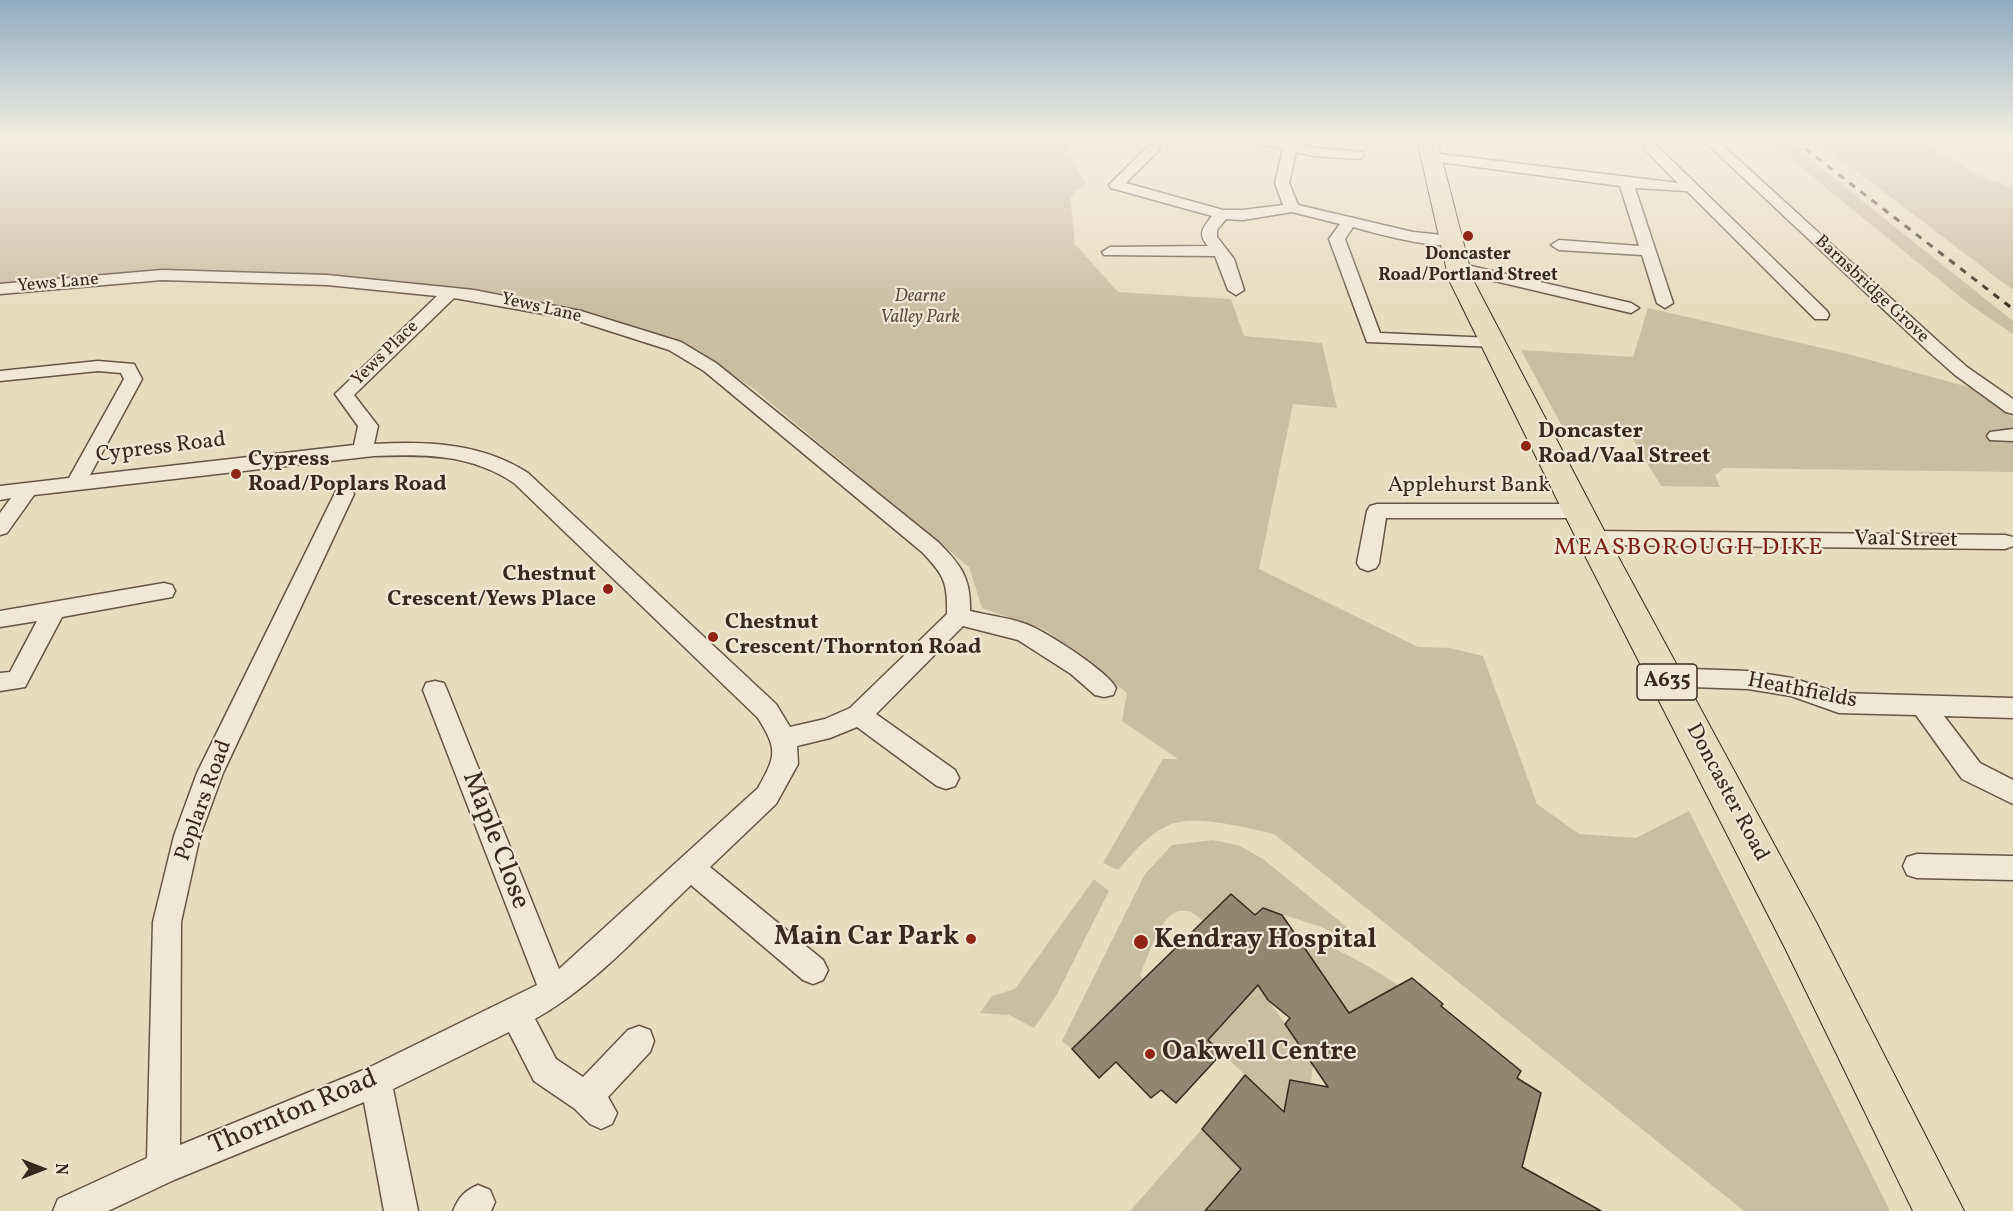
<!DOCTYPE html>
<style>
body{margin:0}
#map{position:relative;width:2013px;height:1211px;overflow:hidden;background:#e6dcbe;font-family:Vollkorn,serif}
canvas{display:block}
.north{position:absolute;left:12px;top:1139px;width:60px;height:60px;-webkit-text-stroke:4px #efe8d5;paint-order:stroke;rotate:90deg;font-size:16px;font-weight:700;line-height:24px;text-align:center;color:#39291c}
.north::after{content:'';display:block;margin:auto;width:21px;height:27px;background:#39291c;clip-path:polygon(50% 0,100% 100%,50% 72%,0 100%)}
</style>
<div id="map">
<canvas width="2013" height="1211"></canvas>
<div class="north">N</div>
</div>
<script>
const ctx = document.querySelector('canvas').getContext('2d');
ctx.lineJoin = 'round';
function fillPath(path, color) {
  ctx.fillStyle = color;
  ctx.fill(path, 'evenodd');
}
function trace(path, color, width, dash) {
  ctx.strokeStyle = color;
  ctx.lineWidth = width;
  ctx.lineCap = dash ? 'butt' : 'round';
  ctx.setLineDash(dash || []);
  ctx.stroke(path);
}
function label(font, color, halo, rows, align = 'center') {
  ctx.font = font + ' Vollkorn,serif';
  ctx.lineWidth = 4.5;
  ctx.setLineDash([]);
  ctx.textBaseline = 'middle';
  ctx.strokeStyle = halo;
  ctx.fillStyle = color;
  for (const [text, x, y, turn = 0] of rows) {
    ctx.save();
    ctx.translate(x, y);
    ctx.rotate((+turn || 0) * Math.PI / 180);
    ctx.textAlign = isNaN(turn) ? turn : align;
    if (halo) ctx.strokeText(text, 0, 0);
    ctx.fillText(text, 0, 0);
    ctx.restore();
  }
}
const green = new Path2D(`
 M 0,140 L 1067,140 L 1066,147 L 1085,183 L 1070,197 L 1075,244 L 1118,292 L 1231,299 L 1244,336 L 1322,343 L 1337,408 L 1293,404 L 1259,569 L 1418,647 L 1450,648 L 1483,656 L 1537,804 L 1579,834 L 1636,838 L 1689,811 L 1890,1211 L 1744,1211 L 1274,834 C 1245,828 1194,813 1167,826 C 1146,836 1132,854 1118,870 L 1103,863 L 1163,759 L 1178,759 L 1122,721 L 1127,693 L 1047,631 L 982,608 L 969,567 L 754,389 L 681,342 L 597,314 L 486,292 L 363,278 L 165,271 L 0,285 Z
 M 1767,140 L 1786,140 L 2013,321 L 2013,334 L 1969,304 Z
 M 1815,140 L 1921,140 L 1982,177 L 2013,188 L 2013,290 Z
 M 1648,308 L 1848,354 L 1972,388 L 2013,418 L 2013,472 L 1724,468 L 1715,475 L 1720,487 L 1661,486 L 1625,426 L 1563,428 L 1521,350 L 1633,357 Z
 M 1213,840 L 1240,846 L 1263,859 L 1359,937 L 1362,946 L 1321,927 L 1263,908 L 1255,915 L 1231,895 L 1203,921 C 1167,886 1152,948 1140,975 L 1144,979 L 1072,1049 L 1062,1041 L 1145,874 L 1172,845 Z
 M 1094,879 L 1109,891 L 1056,996 L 1034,1028 L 1009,1015 L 980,1013 L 992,996 L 1015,989 Z
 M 1281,928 C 1325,942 1359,959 1398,985 L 1349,1013 L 1308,953 Z
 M 1258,985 L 1313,1064 L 1311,1084 L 1290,1080 L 1284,1112 L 1208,1040 Z
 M 1202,1129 L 1241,1169 L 1205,1211 L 1130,1211 Z`);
const building = new Path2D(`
 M 1231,894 L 1255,915 L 1263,908 L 1282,915 L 1349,1013 L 1412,978 L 1443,1004 L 1441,1006 L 1521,1071 L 1517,1078 L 1541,1093 L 1522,1167 L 1601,1211 L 1205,1211 L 1241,1169 L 1202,1129 L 1245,1075 L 1284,1112 L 1290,1080 L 1328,1087 L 1285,1024 L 1290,1018 L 1268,1000 L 1258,985 L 1208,1040 L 1222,1053 L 1176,1103 L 1161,1090 L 1151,1098 L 1116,1062 L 1099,1078 L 1072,1049 Z`);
const street = new Path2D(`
 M 1253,140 L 1280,140 L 1315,148 L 1362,152 L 1364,155 L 1362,158 L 1357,159 L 1315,156 L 1296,152 L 1289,183 L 1298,205 L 1413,232 L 1452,236 L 1460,241 C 1448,254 1371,232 1353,227 L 1345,239 L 1380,333 L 1492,338 L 1498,339 L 1501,343 L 1498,347 L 1367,342 L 1329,239 L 1340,224 L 1292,212 L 1243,220 L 1226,219 L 1217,230 L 1217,237 L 1234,259 L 1244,290 L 1236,295 L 1228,290 L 1215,256 L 1104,255 L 1102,252 L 1110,247 L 1208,246 C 1197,233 1203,228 1212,216 L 1111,188 L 1109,185 L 1148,146 L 1158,146 L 1160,149 L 1126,183 L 1223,210 L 1243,210 L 1283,205 L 1275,183 L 1283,149 L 1254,143 Z
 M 1703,140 L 1717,140 L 1941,344 L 1967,367 L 2013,399 L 2013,414 L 2006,412 L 1955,375 L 1929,352 Z
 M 1650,143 L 1655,144 L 1827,311 L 1829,315 L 1827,319 L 1815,319 L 1687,191 L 1635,188 L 1673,303 L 1665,308 L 1657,303 L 1642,255 L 1559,250 L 1551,245 L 1559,240 L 1639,246 L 1620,186 L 1432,161 L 1425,157 L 1432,153 L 1678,183 L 1645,150 L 1643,147 L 1645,144 Z
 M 1458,263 L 1631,303 L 1639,308 L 1631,313 L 1452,271 L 1450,268 Z
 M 162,270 L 327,275 L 474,290 L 581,311 L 681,342 L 716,363 L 938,542 C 961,565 971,578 970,611 C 990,616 1015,618 1033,627 C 1052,636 1107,671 1116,688 L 1113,695 L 1104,697 L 1095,695 L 1071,674 L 1018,640 L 963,626 L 876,714 L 955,770 L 959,778 L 955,786 L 946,789 L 937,786 L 857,727 L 830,738 L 797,746 L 798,764 L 776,804 L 710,867 L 823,960 L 828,970 L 823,980 L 813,984 L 803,980 L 691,885 C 641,932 595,985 535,1019 L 556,1059 L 583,1077 L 628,1030 L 639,1026 L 650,1030 L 654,1041 L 650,1052 L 608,1097 L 617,1113 L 612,1124 L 601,1129 L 590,1124 L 575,1109 L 534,1081 L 509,1032 L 393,1089 L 418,1211 L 384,1211 L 364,1102 L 174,1180 L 108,1211 L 53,1211 L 58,1199 L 147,1158 L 153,922 L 174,836 L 197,773 L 337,489 L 344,487 L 351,489 L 354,494 L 223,773 L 200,836 L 181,922 L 180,1145 L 366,1069 L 537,985 L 423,690 L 426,683 L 435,681 L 444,683 L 447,690 L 559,969 L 758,788 C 776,756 778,750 758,718 L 514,483 C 471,454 424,454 374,456 L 34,495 L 7,533 L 0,535 L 0,513 L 11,498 L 0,500 L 0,486 L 69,478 L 124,379 L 121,373 L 98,371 L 0,381 L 0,371 L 98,361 L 134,364 L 142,379 L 90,475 L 354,445 L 358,426 L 335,394 L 437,296 L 327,285 L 162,280 L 0,294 L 0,284 ZM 454,298 L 572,319 L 669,350 L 704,371 L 922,552 C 944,575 948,583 947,614 L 850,708 L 825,719 L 790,727 L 776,704 L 528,473 C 482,443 428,441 374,444 L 378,426 L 354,395 Z
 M 2013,429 L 2013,441 L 1990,440 L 1987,436 L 1990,432 Z
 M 1377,504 L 1578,504 L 1585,506 L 1588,511 L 1585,516 L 1578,518 L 1386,518 L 1379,563 L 1376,568 L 1368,571 L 1360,568 L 1357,563 L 1367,511 L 1370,506 Z
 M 1592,531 L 2005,535 L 2013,537 L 2013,546 L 2005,549 L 1592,545 L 1585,543 L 1581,538 L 1585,533 Z
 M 164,583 L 172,585 L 175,591 L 172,597 L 62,617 L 25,687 L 0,691 L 0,673 L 10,672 L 37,621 L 0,627 L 0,611 Z
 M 1664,668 L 1748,671 L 1792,678 L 1839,693 L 2013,698 L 2013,718 L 1944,716 L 1980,763 L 2013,780 L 2013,804 L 1962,779 L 1916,715 L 1839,713 L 1791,696 L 1748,689 L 1664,686 L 1656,684 L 1652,677 L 1656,670 Z
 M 1917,854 L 2013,856 L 2013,880 L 1917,878 L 1907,875 L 1903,866 L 1907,857 Z
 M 478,1185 L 490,1190 L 495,1202 L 491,1211 L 453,1211 C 459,1197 464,1191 478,1185 Z`);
const highway = new Path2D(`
 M 1417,140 L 1437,140 L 1473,280 L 1608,538 L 1815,920 L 1964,1211 L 1913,1211 L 1785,948 L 1576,538 L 1449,280 Z`);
const rail = new Path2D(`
 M 1794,140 L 2013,309`);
const markers = [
 [1468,236,6,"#8f2418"],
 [1526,446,6,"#8f2418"],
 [236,474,6,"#8f2418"],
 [608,589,6,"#8f2418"],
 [713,637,6,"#8f2418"],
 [971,939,6,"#8f2418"],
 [1141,942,8,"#8f2418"],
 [1150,1054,6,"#8f2418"]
];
const farPoinames = [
 ["Doncaster",1468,256],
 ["Road/Portland Street",1468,277]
];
const farStreetnames = [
 ["Yews Lane",58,284,-5],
 ["Barnsbridge Grove",1871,290,43],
 ["Yews Lane",541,309,13],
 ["Yews Place",386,354,-44]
];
const farParknames = [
 ["Dearne",920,298],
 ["Valley Park",920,319]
];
const shields = [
 [1667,682,60]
];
const shieldNames = [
 ["A635",1667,682]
];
const poiNames = [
 ["Doncaster",1538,433],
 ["Road/Vaal Street",1538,458],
 ["Cypress",248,461],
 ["Road/Poplars Road",248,486],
 ["Chestnut",596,576,"right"],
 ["Crescent/Yews Place",596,601,"right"],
 ["Chestnut",725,624],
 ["Crescent/Thornton Road",725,649]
];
const streetNames = [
 ["Cypress Road",161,449,-7],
 ["Applehurst Bank",1469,487],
 ["Vaal Street",1906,541,1],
 ["Heathfields",1802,692,11],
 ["Doncaster Road",1726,793,62],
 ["Poplars Road",205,801,-70]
];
const neighbourhoodNames = [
 ["MEASBOROUGH DIKE",1689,550]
];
const nearStreetnames = [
 ["Maple Close",494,841,69],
 ["Thornton Road",294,1114,-23]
];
const nearPoinames = [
 ["Main Car Park",959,939,"right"],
 ["Kendray Hospital",1154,942],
 ["Oakwell Centre",1162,1054]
];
fillPath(green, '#c9bea2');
fillPath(building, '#938670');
trace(building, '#39291c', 1.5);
trace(street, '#645644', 3);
trace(highway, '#39291c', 2);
fillPath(street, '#efe8d5');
fillPath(highway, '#e6dcbe');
trace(rail, '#39291c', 3, [7, 7]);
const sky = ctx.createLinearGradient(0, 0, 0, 310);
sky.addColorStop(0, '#8facc1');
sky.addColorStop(0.45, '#f4efe2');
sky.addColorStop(1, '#f4efe200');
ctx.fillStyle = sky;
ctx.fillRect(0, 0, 2013, 310);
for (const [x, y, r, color] of markers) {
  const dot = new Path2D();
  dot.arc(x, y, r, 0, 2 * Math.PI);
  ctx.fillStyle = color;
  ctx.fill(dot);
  trace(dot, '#efe8d5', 2);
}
label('bold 18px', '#39291c', '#efe8d5', farPoinames);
label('18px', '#39291c', '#efe8d5', farStreetnames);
label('italic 18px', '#5d4e3e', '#efe8d5', farParknames);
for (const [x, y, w] of shields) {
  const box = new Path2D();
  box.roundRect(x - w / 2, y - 18, w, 36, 4.5);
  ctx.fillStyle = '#efe8d5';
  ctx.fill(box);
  trace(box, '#39291c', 1.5);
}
label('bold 21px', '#39291c', null, shieldNames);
label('bold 22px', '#39291c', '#efe8d5', poiNames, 'left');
label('22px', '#39291c', '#efe8d5', streetNames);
ctx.letterSpacing = '1.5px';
label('24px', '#7a1f14', '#efe8d5', neighbourhoodNames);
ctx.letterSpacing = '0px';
label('27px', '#39291c', '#efe8d5', nearStreetnames);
label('bold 27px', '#39291c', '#efe8d5', nearPoinames, 'left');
</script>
